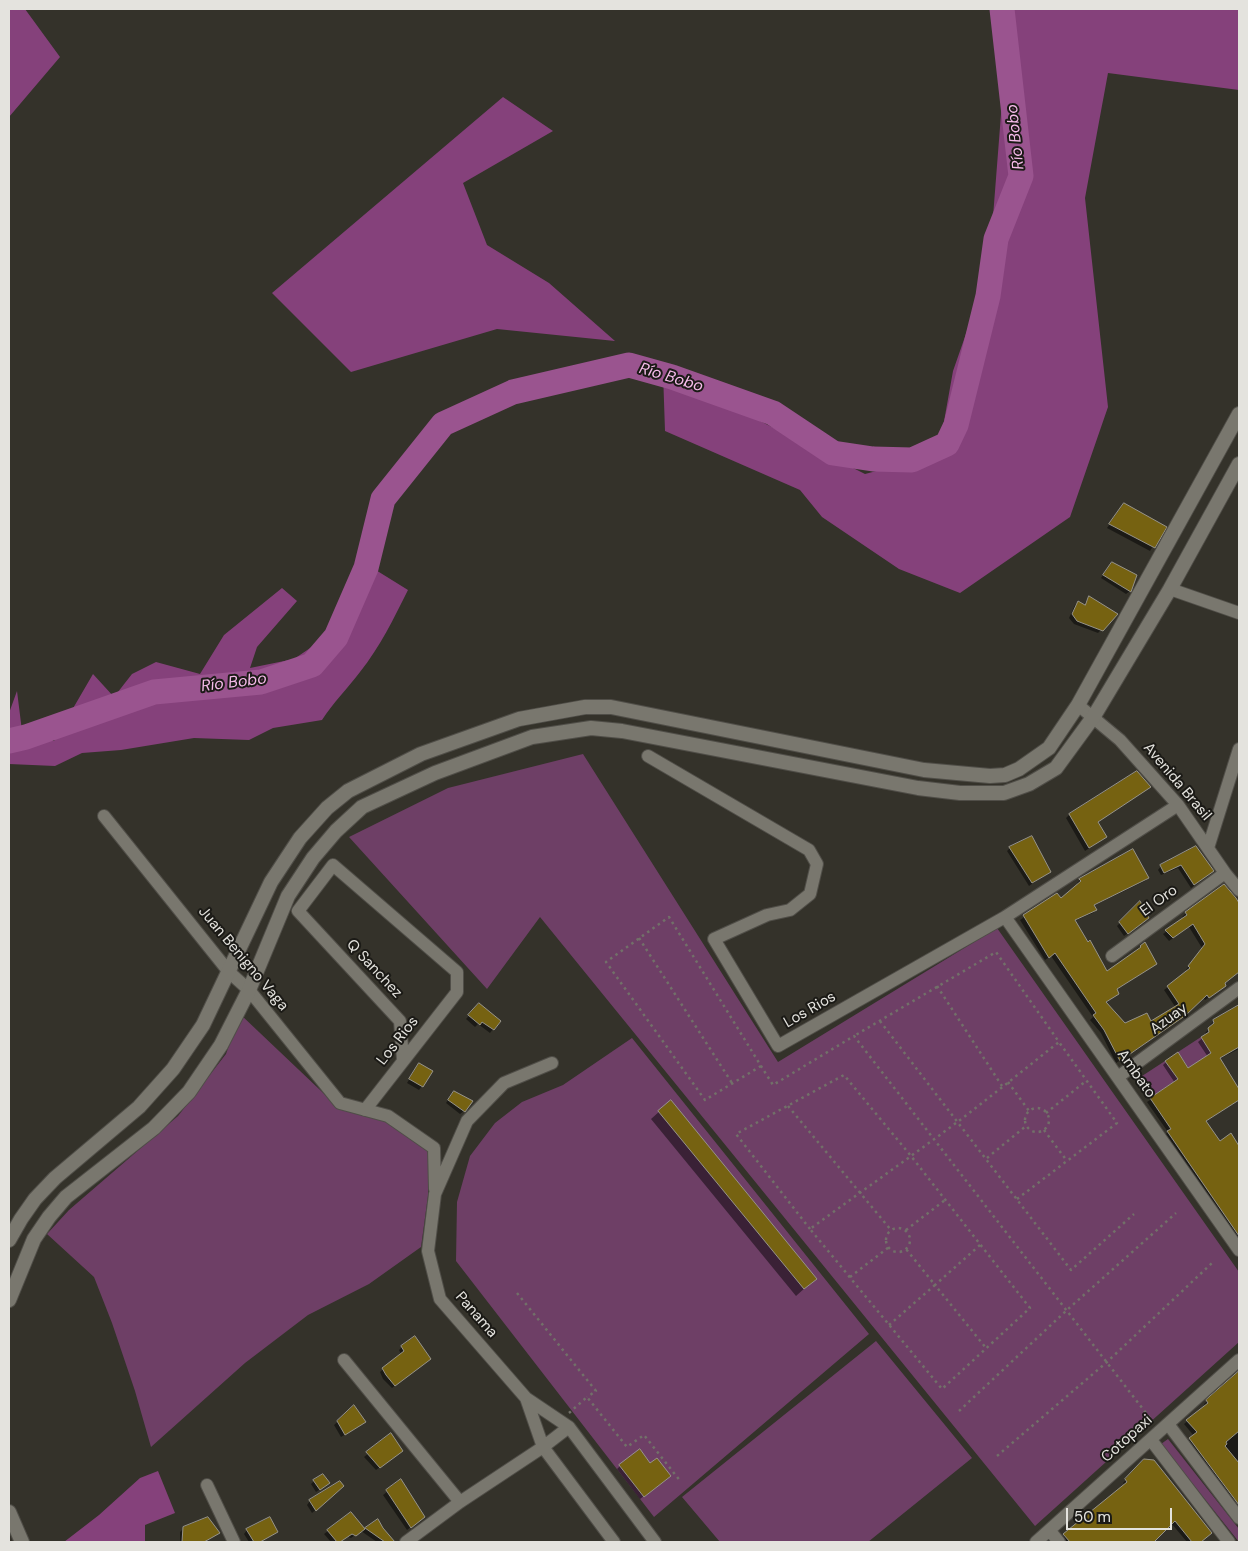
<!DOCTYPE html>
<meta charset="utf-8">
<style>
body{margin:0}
#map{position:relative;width:1248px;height:1551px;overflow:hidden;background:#34322a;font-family:"DM Sans",sans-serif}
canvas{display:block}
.frame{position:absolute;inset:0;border:10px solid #e4e3de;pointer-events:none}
.scale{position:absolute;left:1066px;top:1508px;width:106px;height:22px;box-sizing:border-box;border:2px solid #e4e3de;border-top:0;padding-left:6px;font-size:15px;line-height:18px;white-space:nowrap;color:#e4e3de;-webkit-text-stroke:4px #1b1a16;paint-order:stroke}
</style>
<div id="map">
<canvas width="1248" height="1551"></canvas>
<div class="frame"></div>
<div class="scale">50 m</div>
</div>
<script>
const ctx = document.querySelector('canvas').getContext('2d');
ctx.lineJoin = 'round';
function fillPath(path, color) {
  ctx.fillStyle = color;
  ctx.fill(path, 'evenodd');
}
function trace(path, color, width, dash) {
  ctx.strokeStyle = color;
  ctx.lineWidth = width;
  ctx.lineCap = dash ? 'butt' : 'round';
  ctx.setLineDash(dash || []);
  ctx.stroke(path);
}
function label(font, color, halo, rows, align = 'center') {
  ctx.font = font + ' "DM Sans",sans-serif';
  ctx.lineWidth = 4;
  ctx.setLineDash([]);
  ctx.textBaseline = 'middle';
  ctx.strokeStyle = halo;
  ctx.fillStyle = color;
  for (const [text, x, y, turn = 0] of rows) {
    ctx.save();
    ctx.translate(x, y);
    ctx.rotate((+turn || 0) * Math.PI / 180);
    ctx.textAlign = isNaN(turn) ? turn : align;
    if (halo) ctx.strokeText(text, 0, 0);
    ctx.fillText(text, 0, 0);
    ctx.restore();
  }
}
const green = new Path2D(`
 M 583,754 L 778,1062 L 997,928 L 1239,1272 L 1239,1342 L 1035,1526 L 540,917 L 487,989 L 349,837 L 448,788 Z
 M 240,1014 L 338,1107 L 386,1122 L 429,1152 L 428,1196 L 421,1247 L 369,1284 L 308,1315 L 245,1363 L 151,1447 L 135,1391 L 112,1323 L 94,1277 L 47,1234 L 69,1210 L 178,1116 L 226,1054 Z
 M 1201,1037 L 1211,1053 L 1193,1075 L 1178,1052 Z
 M 632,1038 L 869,1334 L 654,1517 L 456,1261 L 457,1202 L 470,1156 L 495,1123 L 522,1102 L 563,1085 Z
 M 1165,1061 L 1178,1079 L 1150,1098 L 1143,1087 L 1142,1076 Z
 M 876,1341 L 972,1458 L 868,1542 L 720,1542 L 682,1497 Z
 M 1168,1439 L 1239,1529 L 1239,1542 L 1161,1444 Z`);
const forest = new Path2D(`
 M 9,9 L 25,9 L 60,57 L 9,117 Z
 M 1001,9 L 1239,9 L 1239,90 L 1108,73 L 1085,198 L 1108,407 L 1070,517 L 960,593 L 899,569 L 822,517 L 800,490 L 665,431 L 663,372 L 865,474 L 938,455 L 953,371 L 989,268 L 1004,76 Z
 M 503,97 L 553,131 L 463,183 L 487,245 L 549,283 L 615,341 L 497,329 L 351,372 L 272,293 Z
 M 358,559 L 408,590 C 394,618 380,647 360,672 C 347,689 333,703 322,720 L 273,728 L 249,740 L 194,738 L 121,750 L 82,753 L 55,766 L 9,764 L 9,713 L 17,691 L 22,731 L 54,741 L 93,674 L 114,697 L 132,674 L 156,662 L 200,674 L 224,635 L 282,588 L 297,601 L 257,647 L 250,668 L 294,659 L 322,640 Z
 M 158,1471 L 175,1513 L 145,1525 L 145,1542 L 64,1542 L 99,1515 L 140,1478 Z`);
const shadow = new Path2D(`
 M 1121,508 L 1165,527 L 1150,551 L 1107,528 Z
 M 1112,563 L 1130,591 L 1126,594 L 1101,578 Z
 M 1089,597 L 1116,614 L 1098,633 L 1074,624 L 1069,618 L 1075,605 L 1078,602 L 1083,606 Z
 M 1069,815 L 1097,823 L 1106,837 L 1085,851 L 1066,818 Z
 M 1195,847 L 1209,874 L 1191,888 L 1178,868 L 1161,875 L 1158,870 L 1161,866 Z
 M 1010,848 L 1049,872 L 1029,886 L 1007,851 Z
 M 1148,878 L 1145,881 L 1093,906 L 1096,910 L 1093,913 L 1074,921 L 1107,973 L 1145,943 L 1152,967 L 1116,990 L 1118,993 L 1105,1003 L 1124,1024 L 1151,1023 L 1176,1008 L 1164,990 L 1187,972 L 1186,970 L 1202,948 L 1189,927 L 1169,941 L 1163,934 L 1184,919 L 1182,917 L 1186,913 L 1223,886 L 1235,898 L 1239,906 L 1239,972 L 1224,983 L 1221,989 L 1205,1000 L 1203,997 L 1140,1048 L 1116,1063 L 1101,1033 L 1090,1020 L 1093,1017 L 1051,956 L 1045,960 L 1020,920 L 1057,895 L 1060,900 L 1078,885 L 1077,883 L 1080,880 Z
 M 1140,903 L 1148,918 L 1124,936 L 1117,926 Z
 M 479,1005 L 499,1021 L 490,1033 L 478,1024 L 475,1027 L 466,1019 Z
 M 1239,1007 L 1239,1021 L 1237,1022 L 1239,1026 L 1239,1049 L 1219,1059 L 1239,1091 L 1239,1100 L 1205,1122 L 1219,1143 L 1230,1135 L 1239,1148 L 1239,1177 L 1236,1179 L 1239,1183 L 1239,1244 L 1164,1136 L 1168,1132 L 1147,1102 L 1175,1083 L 1163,1065 L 1166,1062 L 1188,1070 L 1208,1057 L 1198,1042 L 1206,1035 L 1205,1033 L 1211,1027 L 1210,1025 L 1214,1021 Z
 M 416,1068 L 422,1086 L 419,1090 L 407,1083 Z
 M 451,1096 L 464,1111 L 460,1114 L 446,1103 Z
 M 670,1102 L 815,1279 L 796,1296 L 651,1119 Z
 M 402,1347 L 426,1362 L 392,1388 L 383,1379 L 380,1372 L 401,1354 L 399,1350 Z
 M 1239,1372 L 1239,1501 L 1238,1499 L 1233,1503 L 1187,1442 L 1194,1436 L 1184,1424 L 1205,1406 L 1204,1404 Z
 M 354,1407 L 361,1425 L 341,1437 L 334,1425 Z
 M 391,1435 L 398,1454 L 376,1470 L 364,1457 Z
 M 1144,1461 L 1207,1536 L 1200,1542 L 1187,1542 L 1171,1523 L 1152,1542 L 1064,1542 L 1061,1538 L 1125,1486 L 1123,1483 Z
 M 650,1464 L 666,1479 L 640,1499 L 617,1469 L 620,1466 Z
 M 314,1481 L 325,1486 L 316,1492 L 311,1484 Z
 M 401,1481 L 424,1517 L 407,1530 L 383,1495 Z
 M 339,1490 L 312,1513 L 307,1505 L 310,1501 Z
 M 351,1514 L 364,1530 L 377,1520 L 394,1542 L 377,1542 L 361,1531 L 351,1538 L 348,1537 L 340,1542 L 331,1542 L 324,1534 Z
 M 184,1528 L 218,1533 L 205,1542 L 180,1542 L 180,1532 Z
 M 247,1530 L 273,1535 L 260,1542 L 249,1542 L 244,1534 Z`);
const river = new Path2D(`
 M 9,741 L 26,737 L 154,692 L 261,682 L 312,665 L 336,637 L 366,568 L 383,499 L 443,424 L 513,392 L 629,365 L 672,377 L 773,413 L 833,453 L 873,459 L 912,460 L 947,444 L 956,425 L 988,296 L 996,239 L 1021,176 L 1002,9`);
const building = new Path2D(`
 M 1124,503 L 1167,527 L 1155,548 L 1109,524 Z
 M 1112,562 L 1137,575 L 1131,592 L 1103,575 Z
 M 1089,596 L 1118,614 L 1103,631 L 1077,621 L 1072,614 L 1078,601 L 1085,605 Z
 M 1137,771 L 1151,787 L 1098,822 L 1107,837 L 1089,848 L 1069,814 Z
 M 1032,836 L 1051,872 L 1032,883 L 1009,847 Z
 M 1196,846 L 1214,871 L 1194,885 L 1181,865 L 1164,873 L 1160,865 Z
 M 1133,849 L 1149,878 L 1094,905 L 1097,910 L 1075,920 L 1088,942 L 1090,940 L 1107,971 L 1141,947 L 1140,946 L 1145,942 L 1157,964 L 1117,989 L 1119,994 L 1106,1002 L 1125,1023 L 1147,1013 L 1151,1021 L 1179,1004 L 1167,986 L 1190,968 L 1188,966 L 1205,944 L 1193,924 L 1173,938 L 1165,930 L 1187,915 L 1185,912 L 1224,884 L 1236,898 L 1239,903 L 1239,972 L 1225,983 L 1226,986 L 1209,998 L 1207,995 L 1186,1015 L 1120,1061 L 1104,1030 L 1093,1015 L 1096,1013 L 1055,953 L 1049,958 L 1023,915 L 1057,893 L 1061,898 L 1081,881 L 1079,879 Z
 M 1140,901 L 1149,918 L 1128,934 L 1119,922 Z
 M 479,1003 L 501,1021 L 494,1030 L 482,1022 L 480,1025 L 468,1015 Z
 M 1239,1005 L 1239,1047 L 1220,1058 L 1239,1089 L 1239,1100 L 1206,1121 L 1220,1141 L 1231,1133 L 1239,1146 L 1239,1236 L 1167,1131 L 1171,1129 L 1150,1098 L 1178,1079 L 1165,1061 L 1178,1052 L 1188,1068 L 1211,1053 L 1201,1037 L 1209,1032 L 1208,1028 L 1214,1023 L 1213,1020 Z
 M 419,1063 L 433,1071 L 423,1087 L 409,1079 Z
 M 454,1091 L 473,1101 L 465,1112 L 448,1100 Z
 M 671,1100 L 817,1279 L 804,1289 L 658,1111 Z
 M 415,1336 L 431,1359 L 395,1386 L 386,1375 L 382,1368 L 404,1351 L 401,1346 Z
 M 1239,1371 L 1239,1431 L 1226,1442 L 1227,1444 L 1225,1446 L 1239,1463 L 1239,1505 L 1189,1438 L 1197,1432 L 1186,1420 L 1208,1403 L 1206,1400 Z
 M 354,1405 L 366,1422 L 345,1435 L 337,1421 Z
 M 391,1433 L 403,1451 L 380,1468 L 366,1452 Z
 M 640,1449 L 650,1463 L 657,1458 L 671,1476 L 644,1497 L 619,1465 Z
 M 1144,1459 L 1154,1460 L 1212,1533 L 1201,1542 L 1192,1542 L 1175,1521 L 1154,1542 L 1070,1542 L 1063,1534 L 1127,1482 L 1125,1479 Z
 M 323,1474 L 330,1483 L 320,1490 L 313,1480 Z
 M 401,1479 L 425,1517 L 411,1528 L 386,1490 Z
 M 340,1481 L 344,1486 L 316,1511 L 309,1500 Z
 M 351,1512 L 365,1529 L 356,1536 L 352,1534 L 340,1542 L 337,1542 L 327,1530 Z
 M 208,1517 L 220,1533 L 204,1542 L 182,1542 L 183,1527 Z
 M 270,1517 L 278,1532 L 260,1542 L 254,1542 L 246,1529 Z
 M 378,1519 L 383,1528 L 395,1542 L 385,1542 L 365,1528 Z`);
const path = new Path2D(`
 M 639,938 L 732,1083
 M 937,986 L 1002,1086
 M 880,1021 L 1071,1270 L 1134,1214
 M 761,1066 L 705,1100 L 606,962 L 669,917 L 761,1066 L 773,1085 L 854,1036 L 1153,1422
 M 1008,1082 L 1029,1111
 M 788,1106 L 891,1230
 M1025 1120a12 12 0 1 1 24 0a12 12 0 1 1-24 0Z
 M 1046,1113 L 1086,1081
 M 1044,1130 L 1067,1161
 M 987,1158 L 1026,1126
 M 1017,1199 L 1117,1123 L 1059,1042
 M886 1240a12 12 0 1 1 24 0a12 12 0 1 1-24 0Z
 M 810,1229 L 736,1134 L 844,1075 L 911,1156 L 1030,1308 L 942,1389 L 810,1229 C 851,1199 892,1170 933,1140 C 976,1109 1017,1075 1059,1042 L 996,952 L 854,1036
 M 906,1230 L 945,1200
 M 980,1245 L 935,1285 L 986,1348
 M 850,1277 L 889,1247
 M 517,1293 L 596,1391 L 587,1397
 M 889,1325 L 935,1285 L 906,1249
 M 959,1411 L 1067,1310 L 1176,1213
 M 569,1413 L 587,1397 L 627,1447 L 644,1435 L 681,1482
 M 997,1456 L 1107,1362 L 1212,1263`);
const minor = new Path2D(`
 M 1170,589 L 1239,613
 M 1078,705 L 1120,740 L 1178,805 L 1225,873 L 1239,890
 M 648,756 L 809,850 L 817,864 L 810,894 L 790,910 L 767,915 L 714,939 L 778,1046 L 1005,917 L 1178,805
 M 104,816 L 229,972 L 249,990 L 340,1103 L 388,1116 L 434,1148 L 435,1189
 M 1208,848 L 1239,749
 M 1005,917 L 1239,1250
 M 1112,956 L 1225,873
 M 552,1063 L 504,1083 L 467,1121 L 435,1194 L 428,1251 L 440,1299 L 526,1398 L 543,1447 L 614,1542
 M 1118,1077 L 1239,988
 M 365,1110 L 457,992 L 457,972 L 333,865 L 298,911 L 400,1021 L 403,1060
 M 344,1360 L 460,1502
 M 526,1398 L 569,1427 L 655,1542
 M 1168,1424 L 1239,1518
 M 1151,1440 L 1229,1542
 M 207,1485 L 234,1542
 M 1050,1531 L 1059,1542
 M 406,1542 L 460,1502 L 543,1447 L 569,1427
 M 1036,1542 L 1239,1360`);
const tertiary = new Path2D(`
 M 9,1512 L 22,1542`);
const secondary = new Path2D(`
 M 9,1240 L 21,1219 L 35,1199 L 55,1178 L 139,1107 L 173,1069 L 203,1025 L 271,882 L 300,838 L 327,808 L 348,791 L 421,754 L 519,719 L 585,707 L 611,707 L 924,770 L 990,776 L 1005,775 L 1019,769 L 1049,748 L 1078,705 L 1239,414
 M 9,1300 L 34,1239 L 49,1217 L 66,1197 L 154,1128 L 189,1092 L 221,1045 L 249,990 L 288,896 L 313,858 L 336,831 L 362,807 L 435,773 L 532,737 L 591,728 L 622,731 L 918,788 L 960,793 L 1004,793 L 1029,784 L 1056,768 L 1094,716 L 1170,589 L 1239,464`);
const streetNames = [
 ["Avenida Brasil",1177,782,50],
 ["El Oro",1159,901,-36],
 ["Juan Benigno Vaga",243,959,50],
 ["Q Sanchez",374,969,47],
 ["Los Rios",810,1010,-30],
 ["Azuay",1169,1019,-36],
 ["Los Rios",398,1041,-52],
 ["Ambato",1136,1074,55],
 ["Panama",476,1315,49],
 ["Cotopaxi",1127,1439,-42]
];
const waterNames = [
 ["Río Bobo",1016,137,-96],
 ["Río Bobo",671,378,17],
 ["Río Bobo",234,683,-7]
];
fillPath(green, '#6e3f66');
fillPath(forest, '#85417b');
fillPath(shadow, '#0007');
trace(river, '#9a548f', 25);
fillPath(building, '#766211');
trace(building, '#96938a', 1);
trace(minor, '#504e48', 14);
trace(tertiary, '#504e48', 16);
trace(secondary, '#504e48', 16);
trace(path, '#727069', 2.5, [2.5, 4]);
trace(minor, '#79776e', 12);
trace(tertiary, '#79776e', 14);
trace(secondary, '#79776e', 14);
label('15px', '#e4e3de', '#1b1a16', streetNames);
label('italic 16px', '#f6bbea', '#1b1a16', waterNames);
</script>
